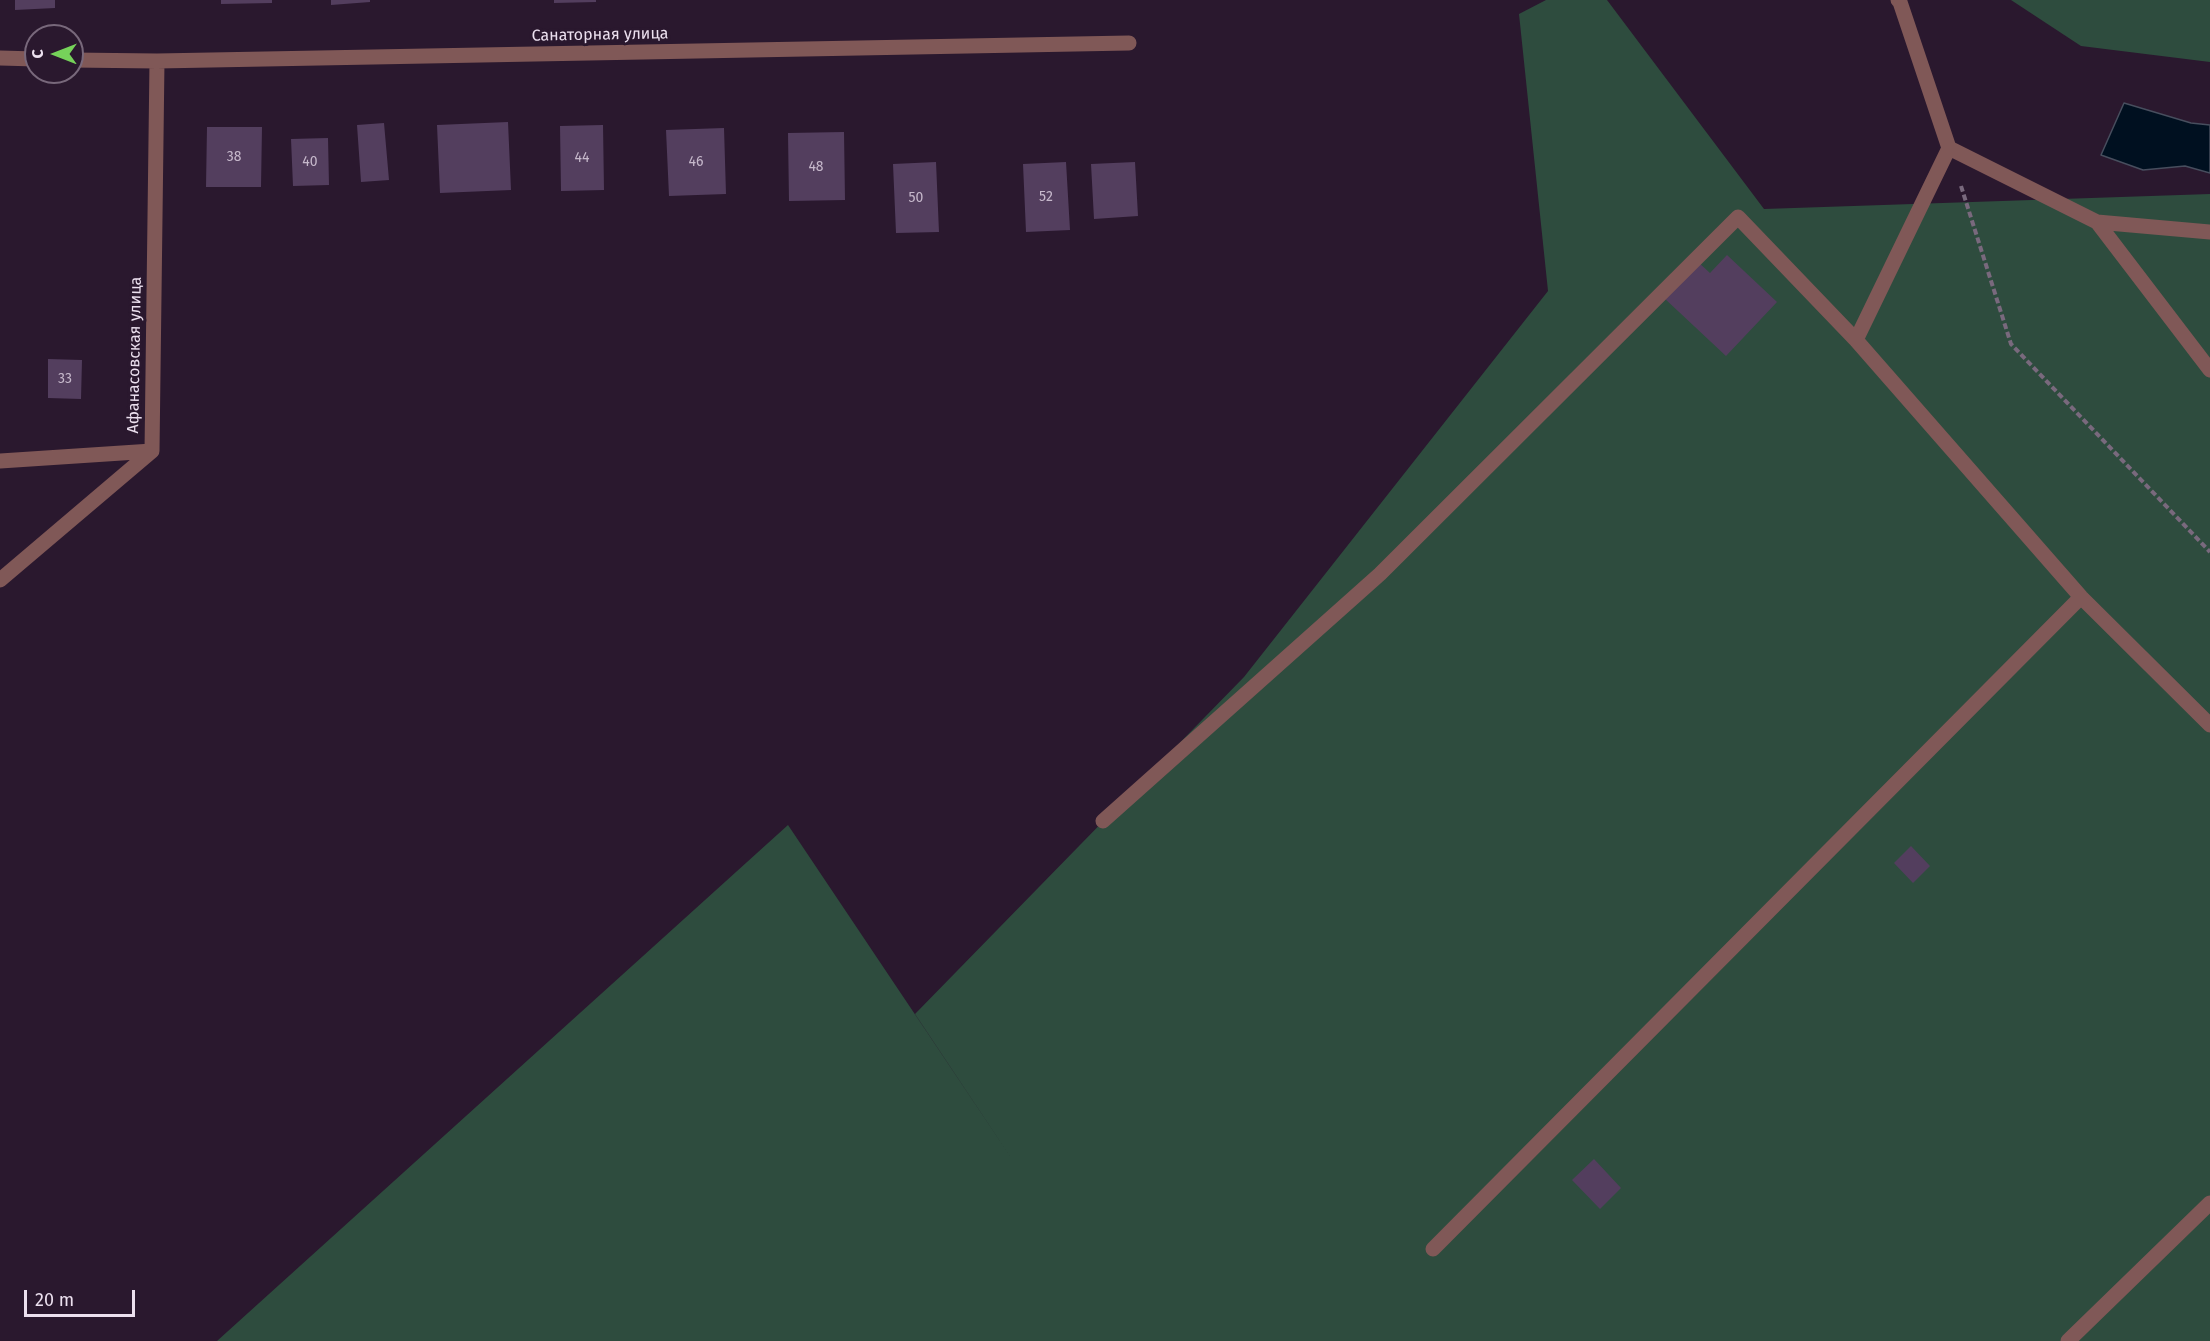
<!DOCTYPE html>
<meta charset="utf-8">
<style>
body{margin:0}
#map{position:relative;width:2210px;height:1341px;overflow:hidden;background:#2a182e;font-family:"Fira Sans",sans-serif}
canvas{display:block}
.north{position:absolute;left:24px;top:24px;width:60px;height:60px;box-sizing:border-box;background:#2a182e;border:2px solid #78687b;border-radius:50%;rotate:270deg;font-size:16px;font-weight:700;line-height:24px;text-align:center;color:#ece0ef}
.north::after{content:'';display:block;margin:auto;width:21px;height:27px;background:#76d25a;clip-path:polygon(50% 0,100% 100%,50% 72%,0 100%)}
.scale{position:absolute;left:24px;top:1290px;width:111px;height:27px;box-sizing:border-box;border:3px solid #ece0ef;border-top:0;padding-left:8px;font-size:18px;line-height:21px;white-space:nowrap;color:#ece0ef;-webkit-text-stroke:4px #2a182e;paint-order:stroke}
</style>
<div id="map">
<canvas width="2210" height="1341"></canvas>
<div class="north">С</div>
<div class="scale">20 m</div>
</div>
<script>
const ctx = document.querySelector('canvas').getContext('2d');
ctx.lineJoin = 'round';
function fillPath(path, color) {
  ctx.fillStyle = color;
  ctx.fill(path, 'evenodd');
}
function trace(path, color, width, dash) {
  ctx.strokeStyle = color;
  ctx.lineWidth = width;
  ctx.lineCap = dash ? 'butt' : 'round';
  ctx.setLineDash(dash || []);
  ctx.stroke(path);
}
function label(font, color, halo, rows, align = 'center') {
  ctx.font = font + ' "Fira Sans",sans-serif';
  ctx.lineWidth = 6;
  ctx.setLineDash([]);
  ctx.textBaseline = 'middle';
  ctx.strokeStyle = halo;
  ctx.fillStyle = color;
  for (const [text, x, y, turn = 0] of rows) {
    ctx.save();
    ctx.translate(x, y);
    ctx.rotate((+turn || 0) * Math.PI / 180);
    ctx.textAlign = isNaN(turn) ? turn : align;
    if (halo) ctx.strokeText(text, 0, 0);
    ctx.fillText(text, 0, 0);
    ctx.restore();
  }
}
const green = new Path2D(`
 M 1546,0 L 1607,0 L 1764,209 L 2210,194 L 2210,1341 L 217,1341 L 788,825 L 1018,1168 L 915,1014 L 1244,677 L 1548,291 L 1519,14 Z
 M 2011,0 L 2210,0 L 2210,62 L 2081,46 Z`);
const water = new Path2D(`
 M 2124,103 L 2191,123 L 2210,125 L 2210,173 L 2185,166 L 2143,170 L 2101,155 Z`);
const building = new Path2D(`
 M 15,0 L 55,0 L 55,8 L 15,10 Z
 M 221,0 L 272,0 L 272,3 L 221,4 Z
 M 331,0 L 370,0 L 370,2 L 331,5 Z
 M 554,0 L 596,0 L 596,2 L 554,3 Z
 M 508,122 L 511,190 L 440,193 L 437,125 Z
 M 384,123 L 389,180 L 361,182 L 357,125 Z
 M 603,125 L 604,190 L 561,191 L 560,126 Z
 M 207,127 L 262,127 L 261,187 L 206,187 Z
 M 724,128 L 726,194 L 669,196 L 666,130 Z
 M 844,132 L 845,200 L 789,201 L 788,133 Z
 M 328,138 L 329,185 L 293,186 L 291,139 Z
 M 936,162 L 939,232 L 896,233 L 893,164 Z
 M 1066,162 L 1070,230 L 1026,232 L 1023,164 Z
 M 1135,162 L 1138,216 L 1094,219 L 1091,164 Z
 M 1727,255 L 1777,302 L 1726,356 L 1663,297 L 1697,261 L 1710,273 Z
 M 48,359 L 82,360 L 81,399 L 48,398 Z
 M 1911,846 L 1930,866 L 1913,883 L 1894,863 Z
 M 1594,1159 L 1621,1188 L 1600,1209 L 1572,1180 Z`);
const path = new Path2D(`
 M 1961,186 L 2011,344 L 2210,552`);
const lane = new Path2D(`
 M 1898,0 L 1900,2 L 1949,148 L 2097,222 L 2210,370
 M 1949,148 L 1856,340 L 2081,597 L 2210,725
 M 2097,222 L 2210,232
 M 1103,821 L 1380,574 L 1738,217 L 1856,340
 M 1433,1249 L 2081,597
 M 2068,1341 L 2210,1203`);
const street = new Path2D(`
 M 0,58 L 36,59
 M 72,60 L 157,61 L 1129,43
 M 0,461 L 152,451
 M 0,580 L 152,451 L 157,61`);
const numberNames = [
 ["38",234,157],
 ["44",582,158],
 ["40",310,162],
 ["46",696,162],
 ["48",816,167],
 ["52",1046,197],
 ["50",916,198],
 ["33",65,379]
];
const streetNames = [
 ["Санаторная улица",600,35,-1],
 ["Афанасовская улица",135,355,-89]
];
fillPath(green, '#2e4c3e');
fillPath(water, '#001020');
trace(water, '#474e5e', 1.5);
fillPath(building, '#533e5e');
trace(path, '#79697d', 4, [6, 3]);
trace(lane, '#805857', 15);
trace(street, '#805857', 15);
label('14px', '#c6b8cb', null, numberNames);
label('16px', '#ece0ef', '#2a182e', streetNames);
</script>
